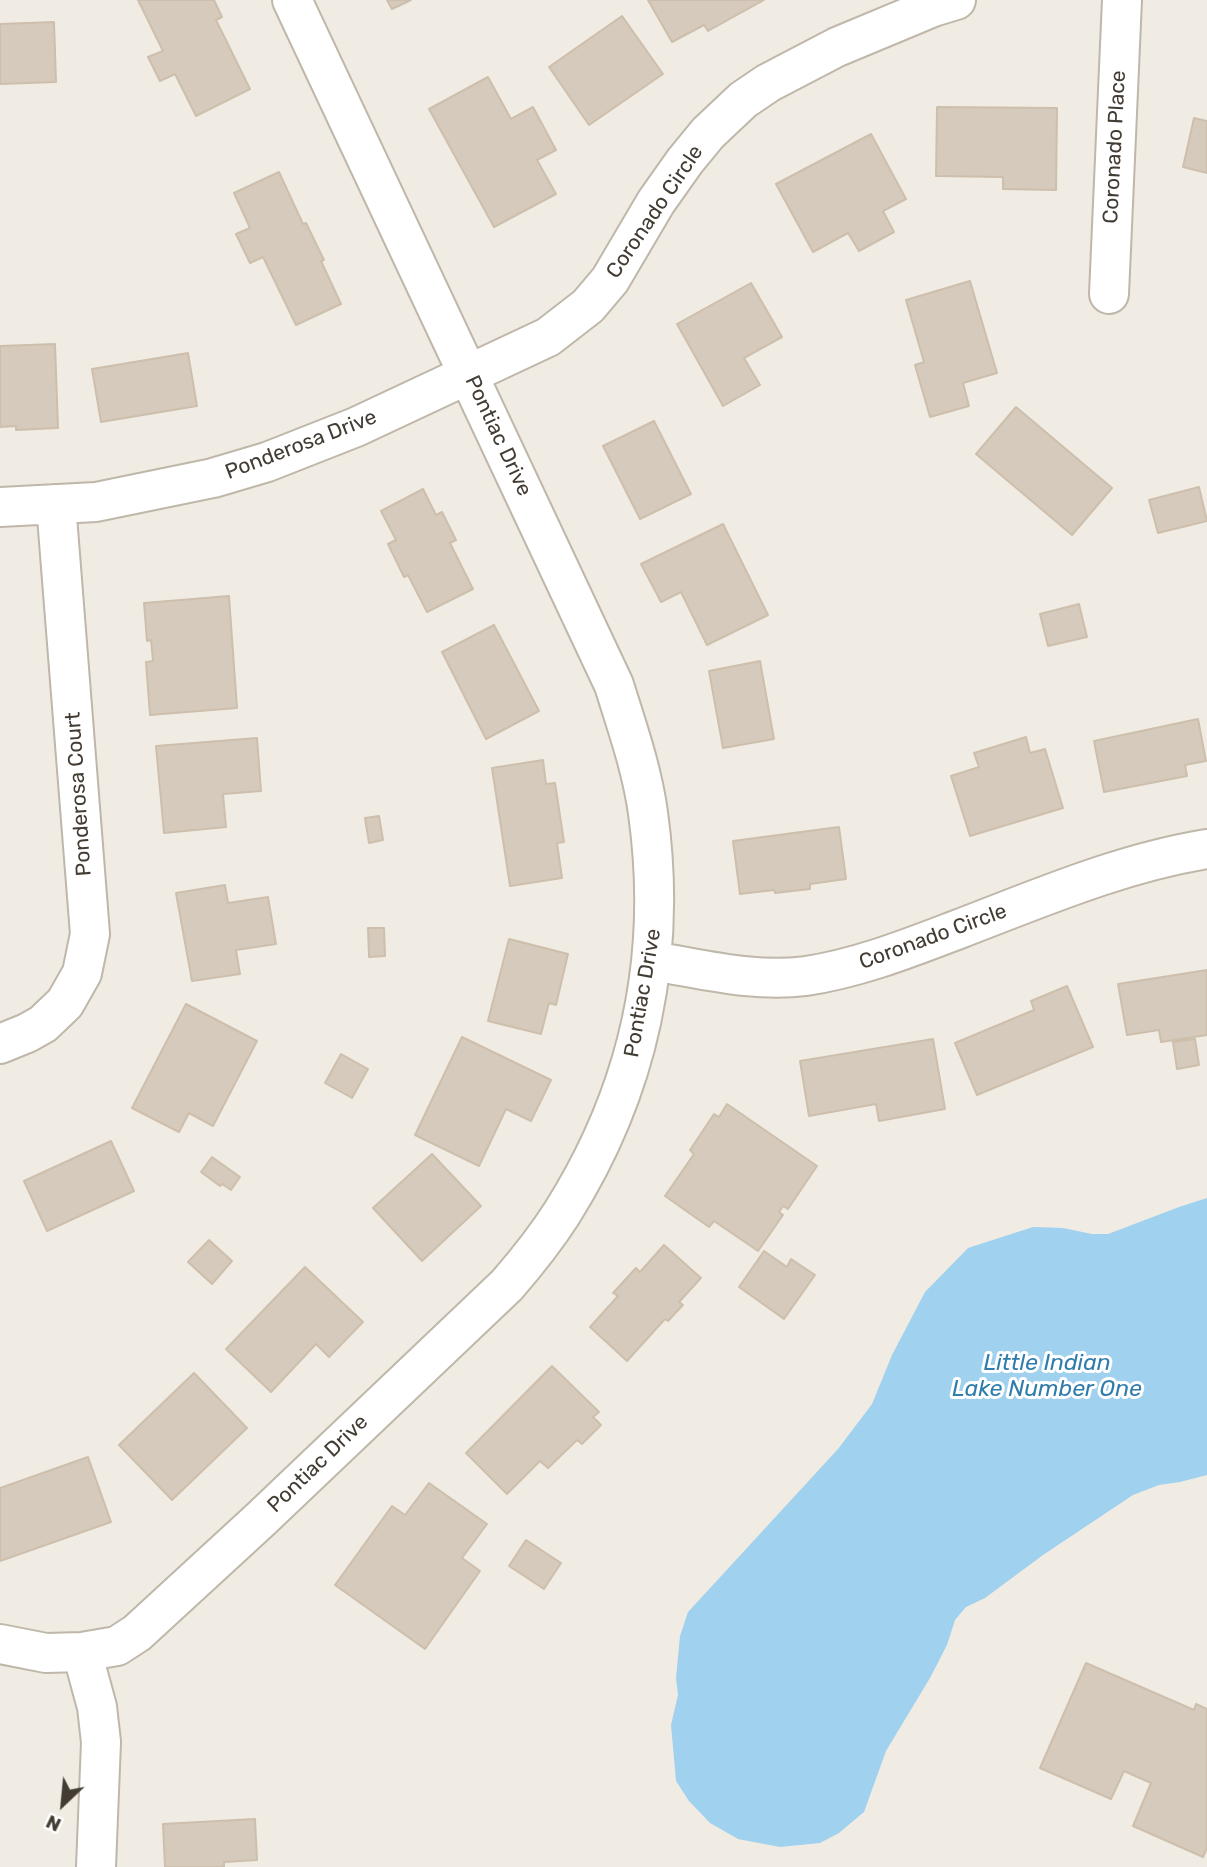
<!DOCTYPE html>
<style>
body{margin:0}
#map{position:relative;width:1207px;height:1867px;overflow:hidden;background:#f1ece3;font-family:Rubik,sans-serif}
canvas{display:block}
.north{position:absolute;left:28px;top:1769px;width:70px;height:70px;-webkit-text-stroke:5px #fff;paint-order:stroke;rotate:206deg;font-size:19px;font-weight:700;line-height:28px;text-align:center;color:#433c34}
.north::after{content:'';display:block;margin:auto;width:24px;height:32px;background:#433c34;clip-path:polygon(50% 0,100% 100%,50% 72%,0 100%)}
</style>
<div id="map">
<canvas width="1207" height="1867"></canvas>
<div class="north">N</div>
</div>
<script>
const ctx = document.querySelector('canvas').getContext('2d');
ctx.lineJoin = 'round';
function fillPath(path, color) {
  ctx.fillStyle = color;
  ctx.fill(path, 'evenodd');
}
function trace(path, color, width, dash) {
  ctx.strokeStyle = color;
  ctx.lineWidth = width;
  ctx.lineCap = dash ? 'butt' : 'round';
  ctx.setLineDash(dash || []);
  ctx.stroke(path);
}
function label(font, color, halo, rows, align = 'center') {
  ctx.font = font + ' Rubik,sans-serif';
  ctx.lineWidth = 6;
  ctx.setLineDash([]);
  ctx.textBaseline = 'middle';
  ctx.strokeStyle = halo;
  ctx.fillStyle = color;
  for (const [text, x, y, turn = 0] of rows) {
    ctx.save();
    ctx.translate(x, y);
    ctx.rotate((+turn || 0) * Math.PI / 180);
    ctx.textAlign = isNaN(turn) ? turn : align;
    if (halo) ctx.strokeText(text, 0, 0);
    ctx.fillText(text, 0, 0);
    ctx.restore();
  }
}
const water = new Path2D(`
 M 1207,1198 L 1207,1475 L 1180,1482 L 1159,1485 L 1133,1495 L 1043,1555 L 985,1598 L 966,1607 L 955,1620 L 947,1645 L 930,1678 L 886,1751 L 864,1812 L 839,1833 L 820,1843 L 780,1847 L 738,1839 L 710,1823 L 689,1801 L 676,1781 L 671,1725 L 678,1695 L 676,1678 L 680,1636 L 688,1612 L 838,1449 L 872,1404 L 892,1355 L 925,1292 L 968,1248 L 1033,1227 L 1063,1228 L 1092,1234 L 1108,1234 L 1179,1207 Z`);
const building = new Path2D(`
 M 138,0 L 214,0 L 222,17 L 216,20 L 250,89 L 196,116 L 175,74 L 160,81 L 148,57 L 163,51 Z
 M 387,0 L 411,0 L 392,9 Z
 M 648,0 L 764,0 L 708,31 L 704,25 L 672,42 Z
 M 622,16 L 663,74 L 589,125 L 549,67 Z
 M 54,22 L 56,82 L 0,84 L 0,24 Z
 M 488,77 L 511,119 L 533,107 L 556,150 L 537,160 L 556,194 L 494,227 L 429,109 Z
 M 937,107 L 1057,108 L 1056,190 L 1003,189 L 1003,177 L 936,176 Z
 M 1194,118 L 1207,121 L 1207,173 L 1183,167 Z
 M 871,134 L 906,199 L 883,211 L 894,232 L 859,251 L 848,233 L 813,252 L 776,184 Z
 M 279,172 L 303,224 L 306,223 L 324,260 L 321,261 L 341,304 L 296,325 L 263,257 L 250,263 L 236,234 L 250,228 L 234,193 Z
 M 970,281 L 997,373 L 963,383 L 969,406 L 930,417 L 915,365 L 924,362 L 906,300 Z
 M 751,283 L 782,337 L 744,358 L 760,385 L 723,406 L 677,324 Z
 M 55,344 L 58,428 L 16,430 L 16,426 L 0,427 L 0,346 Z
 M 188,353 L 197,406 L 101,422 L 92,369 Z
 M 1016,407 L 1112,488 L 1072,535 L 976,454 Z
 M 654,421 L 691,494 L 640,519 L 603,446 Z
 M 1199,487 L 1207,521 L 1158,533 L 1149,500 Z
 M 423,489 L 436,515 L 442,512 L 456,540 L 450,543 L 473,589 L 427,612 L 408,575 L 404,577 L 388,544 L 396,540 L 381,511 Z
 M 723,524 L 768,615 L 707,645 L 681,592 L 661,602 L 641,564 Z
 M 229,596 L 237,708 L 150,715 L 146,662 L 153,661 L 151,640 L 147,641 L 144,603 Z
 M 1079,604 L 1087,637 L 1048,646 L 1040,614 Z
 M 494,625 L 539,711 L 486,739 L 442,652 Z
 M 760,661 L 774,739 L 723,748 L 709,671 Z
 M 1198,719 L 1206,761 L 1185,765 L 1187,776 L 1104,792 L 1094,741 Z
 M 1026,737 L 1030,753 L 1045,749 L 1063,808 L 970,836 L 951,776 L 979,767 L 974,753 Z
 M 257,738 L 261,791 L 223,794 L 226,827 L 164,833 L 156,746 Z
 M 543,760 L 546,784 L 555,783 L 564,842 L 557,843 L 562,878 L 510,886 L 492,768 Z
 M 379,816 L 383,840 L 369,843 L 365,818 Z
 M 839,827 L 846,879 L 810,884 L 810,889 L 775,893 L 774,890 L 740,894 L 733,841 Z
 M 225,885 L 228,903 L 268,897 L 276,944 L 236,950 L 240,974 L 192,981 L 176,893 Z
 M 368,928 L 384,928 L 385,956 L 369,957 Z
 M 509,939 L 568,954 L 556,1005 L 549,1003 L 541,1034 L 488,1021 Z
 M 1207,970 L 1207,1035 L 1161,1042 L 1159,1030 L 1127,1035 L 1118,984 Z
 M 1067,986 L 1093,1047 L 977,1095 L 955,1043 L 1034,1010 L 1031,1001 Z
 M 186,1004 L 257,1041 L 213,1126 L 189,1113 L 179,1132 L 132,1108 Z
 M 462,1037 L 551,1080 L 531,1121 L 506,1109 L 479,1166 L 415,1135 Z
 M 933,1039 L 945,1109 L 879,1121 L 876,1104 L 809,1116 L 800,1061 Z
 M 1195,1039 L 1199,1065 L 1177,1069 L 1173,1042 Z
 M 341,1054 L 368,1069 L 352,1098 L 325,1083 Z
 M 727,1104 L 817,1166 L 788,1209 L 783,1206 L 779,1212 L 783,1215 L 758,1251 L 714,1221 L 709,1227 L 665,1196 L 694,1154 L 690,1150 L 714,1114 L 719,1117 Z
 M 111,1141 L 134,1191 L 47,1231 L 24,1181 Z
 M 432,1154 L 481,1206 L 422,1261 L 373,1208 Z
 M 212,1157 L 240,1177 L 231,1190 L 222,1184 L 220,1186 L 201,1172 Z
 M 209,1240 L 232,1261 L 212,1284 L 188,1262 Z
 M 664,1245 L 701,1278 L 679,1302 L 683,1305 L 668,1321 L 665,1319 L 627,1361 L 590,1327 L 618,1296 L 613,1293 L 636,1268 L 640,1272 Z
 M 764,1251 L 787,1267 L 791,1259 L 815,1275 L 784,1319 L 739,1287 Z
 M 305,1267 L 363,1322 L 329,1357 L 316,1344 L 271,1392 L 226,1349 Z
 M 552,1366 L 599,1412 L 593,1417 L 601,1425 L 582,1444 L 577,1440 L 548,1468 L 540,1461 L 507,1494 L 466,1453 Z
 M 194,1373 L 247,1428 L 172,1500 L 119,1445 Z
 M 88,1457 L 111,1522 L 0,1561 L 0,1488 Z
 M 429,1483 L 487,1524 L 462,1558 L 480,1571 L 425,1649 L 335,1585 L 392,1506 L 405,1515 Z
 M 526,1540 L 561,1563 L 544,1589 L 509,1566 Z
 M 1086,1663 L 1194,1710 L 1196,1704 L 1207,1709 L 1207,1848 L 1203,1857 L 1133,1826 L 1151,1783 L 1124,1771 L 1111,1799 L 1040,1768 Z
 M 255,1819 L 257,1860 L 224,1862 L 224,1867 L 165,1867 L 163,1824 Z`);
const minor = new Path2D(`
 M 1109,294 L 1122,0
 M 0,507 L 96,502 L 213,478 L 267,462 L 356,427 L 548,337 L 588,306 L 610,280 L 656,202 L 685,161 L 708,133 L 743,100 L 768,83 L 837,47 L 933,7 L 956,0
 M 652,961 C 703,969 754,983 806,976 C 859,968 909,948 959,929 C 1040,898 1121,863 1207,849
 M 0,1044 L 27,1033 L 43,1024 L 65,1003 L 82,973 L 90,934 L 56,504
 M 0,1644 L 46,1653 L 82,1652 L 117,1646 L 137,1633 L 261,1519 L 507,1285 C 527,1262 546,1238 562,1213 C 639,1091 668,956 648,813 C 642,769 627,727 614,685 L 292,0
 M 82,1652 L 97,1707 L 101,1742 L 96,1867`);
const streetNames = [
 ["Coronado Place",1115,147,-87],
 ["Coronado Circle",655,212,-56],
 ["Pontiac Drive",498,436,65],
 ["Ponderosa Drive",301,445,-21],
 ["Ponderosa Court",79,794,-94],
 ["Coronado Circle",933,937,-20],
 ["Pontiac Drive",643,993,-80],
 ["Pontiac Drive",318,1464,-44]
];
const waterNames = [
 ["Little Indian",1047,1363],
 ["Lake Number One",1047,1389]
];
fillPath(water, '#a0d1ee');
fillPath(building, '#d5cabc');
trace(building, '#cdbfac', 2);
trace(minor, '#bfb7a9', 42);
trace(minor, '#fff', 38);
label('21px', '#433c34', '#fff', streetNames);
label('italic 23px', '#307cab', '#fff', waterNames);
</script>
